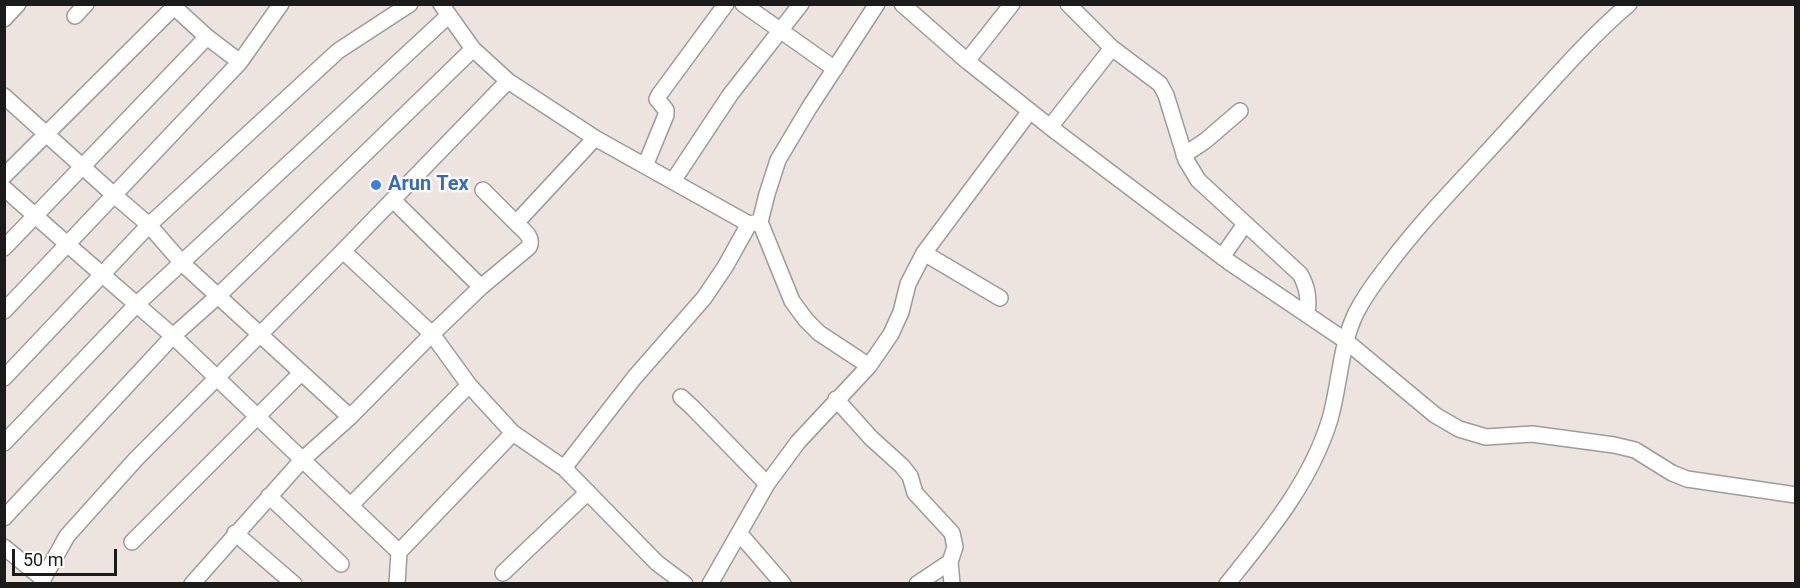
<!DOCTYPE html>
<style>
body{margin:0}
#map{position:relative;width:1800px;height:588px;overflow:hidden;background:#ede4e0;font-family:Roboto,sans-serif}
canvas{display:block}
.frame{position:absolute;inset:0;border:6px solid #1b1b1b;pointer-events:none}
.scale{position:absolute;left:12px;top:549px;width:105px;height:27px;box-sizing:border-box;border:3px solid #1b1b1b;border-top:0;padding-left:8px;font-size:18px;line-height:21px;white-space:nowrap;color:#1b1b1b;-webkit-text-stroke:4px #fff;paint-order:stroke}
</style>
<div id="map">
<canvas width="1800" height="588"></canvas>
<div class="frame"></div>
<div class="scale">50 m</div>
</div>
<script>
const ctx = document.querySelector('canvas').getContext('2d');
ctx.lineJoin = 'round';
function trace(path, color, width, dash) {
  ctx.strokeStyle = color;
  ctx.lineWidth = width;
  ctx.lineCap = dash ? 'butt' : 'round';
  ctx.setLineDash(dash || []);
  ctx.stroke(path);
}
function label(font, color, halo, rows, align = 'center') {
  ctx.font = font + ' Roboto,sans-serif';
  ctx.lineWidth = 4.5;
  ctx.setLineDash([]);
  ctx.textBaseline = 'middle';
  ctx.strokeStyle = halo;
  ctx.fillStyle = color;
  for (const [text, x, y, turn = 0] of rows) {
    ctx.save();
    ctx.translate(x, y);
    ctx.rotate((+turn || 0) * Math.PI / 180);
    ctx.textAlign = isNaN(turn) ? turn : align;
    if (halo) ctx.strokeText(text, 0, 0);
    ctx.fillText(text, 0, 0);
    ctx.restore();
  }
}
const minor = new Path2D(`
 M 171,4 L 207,37 L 240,62
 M 441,4 L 473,49 L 508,81 L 595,138 L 749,224 L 760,222
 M 743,4 L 835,69
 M 902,4 L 967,61 L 1050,127 L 1229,262 L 1346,341 L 1435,415 L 1459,429 L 1486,437 L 1532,434 L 1614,445 L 1635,450 L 1672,473 L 1687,479 L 1796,495
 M 1068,4 L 1112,48 L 1160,84 L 1166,95 L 1186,160 L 1198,180 L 1300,274 C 1308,288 1309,299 1307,315
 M 75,16 L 86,4
 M 4,19 L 18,4
 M 967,61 L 1012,4
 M 4,96 L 114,195 L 149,225 L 182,263 L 350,417 L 302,460 L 192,584
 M 1050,127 L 1112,48
 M 1184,155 L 1205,141 L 1240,111
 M 645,166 L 666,115 L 666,110 L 657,99 L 659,95 L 726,4
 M 4,176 L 177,4
 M 673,181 L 730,95 L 801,4
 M 4,188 L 67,244 L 173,336 L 399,552 L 397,584
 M 483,190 L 516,223
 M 393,200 L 481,287
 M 4,248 L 207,37
 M 343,251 L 432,334 L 481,287 L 529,247 C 534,237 523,230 516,223 L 595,138
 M 924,253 L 1000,298
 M 1222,257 L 1245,224
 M 4,311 L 240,62 L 281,4
 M 869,366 L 819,333 L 806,320 L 792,301 L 760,222 L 767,194 L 778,160 L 809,108 L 877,4
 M 4,378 L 149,225 L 338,51 L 410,4
 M 681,397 L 693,408 L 767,484
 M 836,399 L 871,438 L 902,466 L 910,476 L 915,493 L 952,533 L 955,547 L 950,562 L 952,584
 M 350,417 L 432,334 L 469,385 L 513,433 L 399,552
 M 513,433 L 564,468 L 657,563 L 685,584
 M 4,443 L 137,304 L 448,16
 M 564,468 L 634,378 L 704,298 L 725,267 L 749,224
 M 269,496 L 341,564
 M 351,505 L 469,385
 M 4,518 L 173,336 L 219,295 L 473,49
 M 235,533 L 294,584
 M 739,533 L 783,584
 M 132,542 L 301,373
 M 4,547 L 43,579
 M 503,573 L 588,492
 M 43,584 L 43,579 L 67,536 L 136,459 L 343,251 L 508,81
 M 710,584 L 767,484 L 798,442 L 869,366 L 891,334 L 901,312 L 908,284 L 924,253 L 1030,111
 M 917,584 L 950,562
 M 1227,584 C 1268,533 1311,482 1330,419 C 1340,384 1340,346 1356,313 C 1364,297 1375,282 1386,268 C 1420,222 1461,181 1500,138 C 1542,93 1582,44 1629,4`);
const markers = [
 [376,185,6,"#3f7fe0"]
];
const shopNames = [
 ["Arun Tex",388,185]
];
trace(minor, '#9c9c9c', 18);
trace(minor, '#fff', 15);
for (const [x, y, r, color] of markers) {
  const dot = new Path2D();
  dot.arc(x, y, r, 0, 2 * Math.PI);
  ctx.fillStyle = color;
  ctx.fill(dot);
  trace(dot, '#fff', 2);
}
label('bold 20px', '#366cbe', '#fff', shopNames, 'left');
</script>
